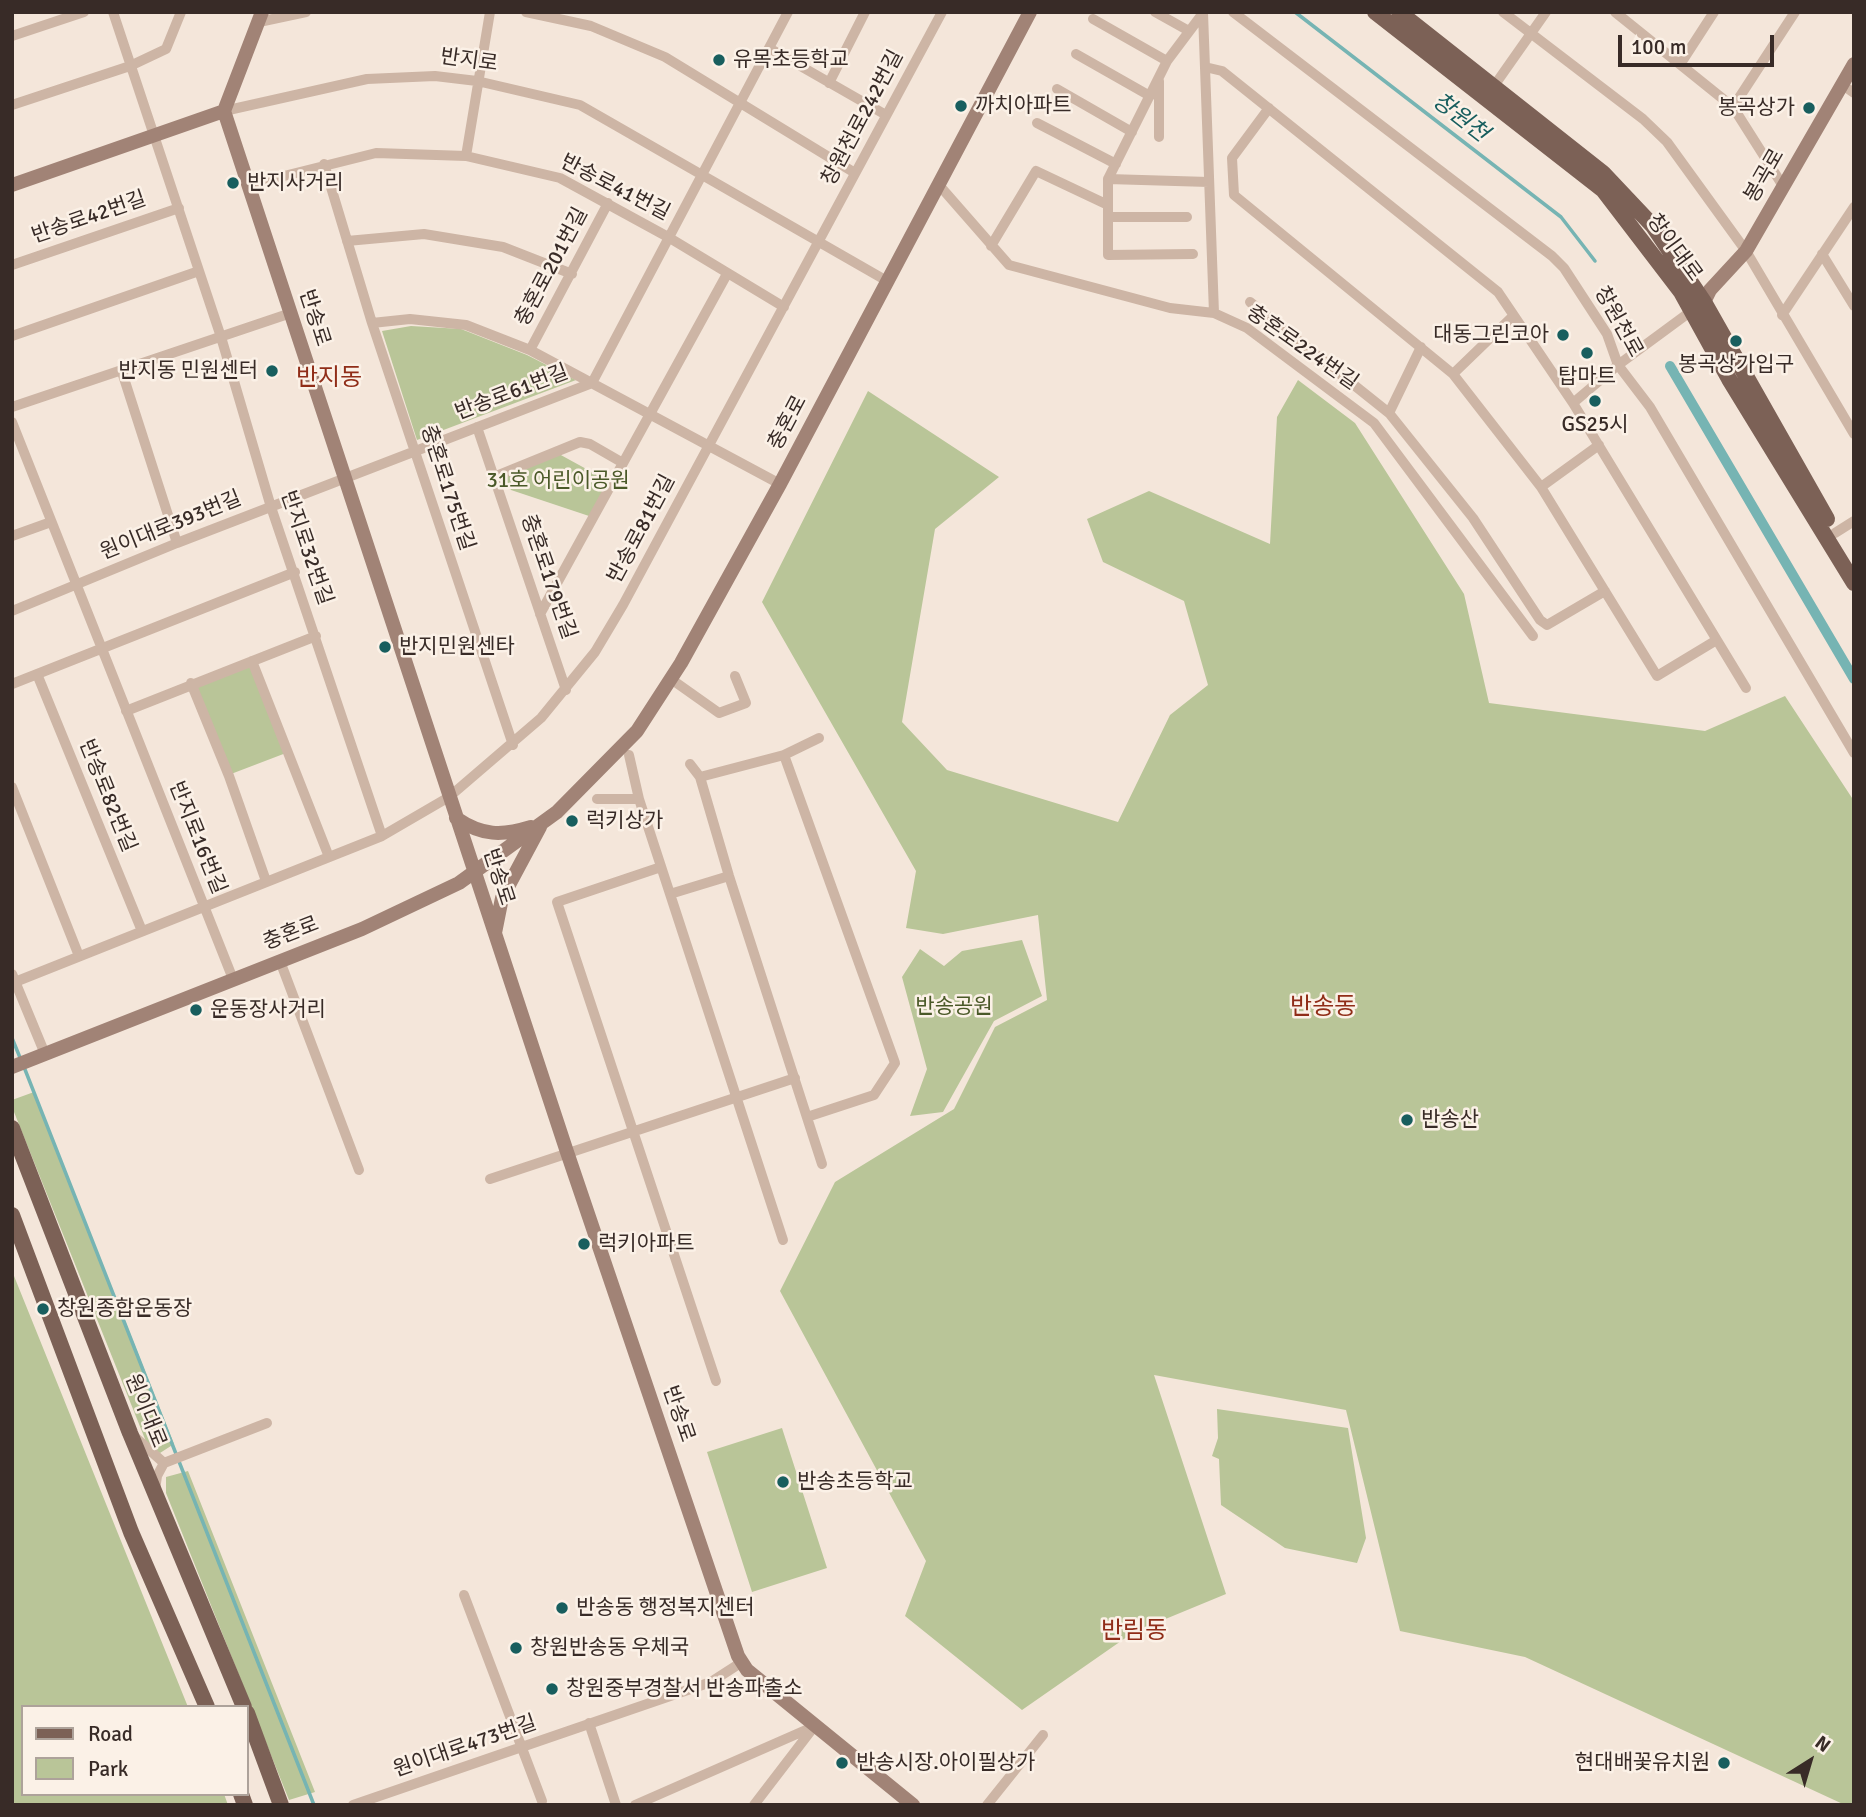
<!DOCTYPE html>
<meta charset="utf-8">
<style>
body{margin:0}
#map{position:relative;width:1866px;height:1817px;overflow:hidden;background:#f4e6da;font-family:Signika,sans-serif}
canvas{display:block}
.frame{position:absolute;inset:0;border:14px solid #382b27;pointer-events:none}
.legend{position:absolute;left:21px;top:1705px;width:228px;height:91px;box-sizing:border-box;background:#fbf1e7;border:2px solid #ada29a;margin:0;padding:9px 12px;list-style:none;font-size:21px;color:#382b27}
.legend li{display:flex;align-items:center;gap:14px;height:35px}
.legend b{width:35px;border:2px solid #ada29a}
.north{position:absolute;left:1775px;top:1726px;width:70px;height:70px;-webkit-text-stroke:5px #fbf1e7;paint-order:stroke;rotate:37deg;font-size:19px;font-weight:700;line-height:28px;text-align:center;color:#382b27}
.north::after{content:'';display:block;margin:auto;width:24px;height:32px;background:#382b27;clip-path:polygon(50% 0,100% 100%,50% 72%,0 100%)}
.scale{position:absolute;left:1618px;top:35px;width:156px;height:32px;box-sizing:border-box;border:4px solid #382b27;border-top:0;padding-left:9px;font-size:21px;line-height:24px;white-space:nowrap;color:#382b27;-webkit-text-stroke:5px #fbf1e7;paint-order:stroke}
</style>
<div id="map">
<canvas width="1866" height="1817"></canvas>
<div class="frame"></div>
<ul class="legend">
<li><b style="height:9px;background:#7c6156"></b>Road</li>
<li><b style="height:19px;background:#b9c598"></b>Park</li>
</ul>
<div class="north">N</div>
<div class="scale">100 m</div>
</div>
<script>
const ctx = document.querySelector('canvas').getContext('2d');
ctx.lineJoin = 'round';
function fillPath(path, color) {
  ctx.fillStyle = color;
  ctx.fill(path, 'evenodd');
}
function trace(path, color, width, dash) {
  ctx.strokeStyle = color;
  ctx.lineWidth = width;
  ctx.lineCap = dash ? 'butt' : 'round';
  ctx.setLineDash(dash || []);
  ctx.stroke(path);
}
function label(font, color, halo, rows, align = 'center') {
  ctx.font = font + ' Signika,"Noto Sans KR",sans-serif';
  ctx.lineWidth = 5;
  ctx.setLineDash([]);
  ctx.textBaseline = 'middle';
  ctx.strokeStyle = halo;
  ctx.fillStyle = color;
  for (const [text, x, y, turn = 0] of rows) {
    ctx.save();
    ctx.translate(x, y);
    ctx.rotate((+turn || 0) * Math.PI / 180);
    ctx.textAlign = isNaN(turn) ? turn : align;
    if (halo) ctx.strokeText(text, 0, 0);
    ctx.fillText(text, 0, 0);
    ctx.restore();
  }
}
const green = new Path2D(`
 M 411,326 L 461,329 L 527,355 L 576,380 L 417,440 L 382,331 Z
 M 1298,380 L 1355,423 L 1464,594 L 1489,703 L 1705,731 L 1785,696 L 1854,801 L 1854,1805 L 1845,1805 L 1525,1657 L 1400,1631 L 1346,1410 L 1154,1375 L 1226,1594 L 1134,1632 L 1022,1710 L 905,1616 L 926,1561 L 780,1291 L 835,1182 L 954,1109 L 995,1027 L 1047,1000 L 1038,915 L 943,934 L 906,928 L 916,871 L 762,602 L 868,391 L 999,477 L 935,529 L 902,722 L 947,770 L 1118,822 L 1170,715 L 1208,685 L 1184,601 L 1103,562 L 1087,519 L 1149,491 L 1270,544 L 1277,417 Z
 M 559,454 L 610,482 L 592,517 L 511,490 L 503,476 Z
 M 251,665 L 286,753 L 231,774 L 195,687 Z
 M 1022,940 L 1042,996 L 994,1021 L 943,1112 L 910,1116 L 927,1069 L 902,977 L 920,949 L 944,966 L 962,951 Z
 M 34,1092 L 174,1444 L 160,1453 L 149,1449 L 12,1107 L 12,1100 Z
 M 12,1271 L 188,1707 L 23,1707 L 23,1794 L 224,1794 L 228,1805 L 12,1805 Z
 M 1217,1409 L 1348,1428 L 1366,1538 L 1357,1563 L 1285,1548 L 1221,1505 L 1219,1459 L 1212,1456 L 1218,1438 Z
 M 782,1428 L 827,1568 L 752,1592 L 707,1452 Z
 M 188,1471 L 315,1792 L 289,1800 L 166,1493 L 166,1477 Z`);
const stream = new Path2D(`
 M 1295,12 L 1561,217 L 1595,261
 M 12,1038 L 21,1060
 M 24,1067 L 314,1805`);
const canal = new Path2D(`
 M 1670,366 L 1854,679`);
const street = new Path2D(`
 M 113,12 L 221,337 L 271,507 L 382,836
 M 526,12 L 591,26 L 665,57 L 855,173
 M 1155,12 L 1189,31
 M 1233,12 L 1552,256 L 1564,268 L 1607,334 L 1618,365 L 1650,407 L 1854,753
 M 1503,12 L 1643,119 L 1667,142 L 1746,251 L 1854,434
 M 1615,12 L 1733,107 L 1783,186
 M 1203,13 L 1214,313
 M 1093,19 L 1167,61
 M 259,22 L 306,12
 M 12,36 L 84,12
 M 769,48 L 886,115
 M 1076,54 L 1150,96
 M 1681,63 L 1714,12
 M 1205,67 L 1222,71 L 1498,292 L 1573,403 L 1746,688
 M 829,83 L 865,12
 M 1841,84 L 1854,93
 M 1494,86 L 1546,12
 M 1057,89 L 1132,132
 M 12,105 L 130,66 L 166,49 L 181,12
 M 1733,107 L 1795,12
 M 1269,108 L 1232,158 L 1234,195 L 1453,374 L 1541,487 L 1657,676 L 1715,641
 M 224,111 L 367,79 L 435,76 L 477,81 L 580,105 L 887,281
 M 1037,123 L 1116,164
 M 1159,137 L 1159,81
 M 466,156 L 490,12
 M 324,164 L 372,323 L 513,745
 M 1108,179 L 1209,182
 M 248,185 L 376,153 L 466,156 L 560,178 L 668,237 L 784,307
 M 939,185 L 1009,265 L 1170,308 L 1214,313 L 1247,328 L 1374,423 L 1533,636
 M 1108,217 L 1187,217
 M 347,241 L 424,234 L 503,247 L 572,274
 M 991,246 L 1036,171 L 1108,205
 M 1193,254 L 1108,255 L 1108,179 L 1167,61 L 1203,13
 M 1822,254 L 1854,306
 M 12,265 L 179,208
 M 1250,302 L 1389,413 L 1421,347
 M 1782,315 L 1854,207
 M 372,323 L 410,319 L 466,325 L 530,350 L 780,484
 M 12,336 L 199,271
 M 530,350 L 608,203
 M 122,372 L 177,543
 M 1453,374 L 1512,317
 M 1573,403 L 1618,365 L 1694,309
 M 12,407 L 291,313
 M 1389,413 L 1473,518 L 1540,620 L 1547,625 L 1605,591
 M 12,422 L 233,979
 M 477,427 L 566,690
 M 494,477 L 580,442 L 590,444 L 623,463
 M 1541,487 L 1599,445
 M 1835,533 L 1854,521
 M 12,536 L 51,522
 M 12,611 L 177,543 L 592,383 L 788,12
 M 540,614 L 727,274
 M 252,661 L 329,857
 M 37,674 L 142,931
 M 671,679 L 719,713 L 746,703 L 735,676
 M 191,683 L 229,776 L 266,881
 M 12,684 L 295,572
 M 126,711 L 316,636
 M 629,755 L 639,799 L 783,1240
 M 690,764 L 700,777 L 729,876 L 822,1164
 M 700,777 L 784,755
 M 12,787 L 79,956
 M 597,799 L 639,799
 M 661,867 L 557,902 L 716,1381
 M 670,894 L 729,876
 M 280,961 L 359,1170
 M 12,974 L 45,1054
 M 15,982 L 382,836 L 449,797 L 541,718 L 595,652 L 623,605 L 942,12
 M 807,1117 L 874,1095 L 895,1063 L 784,755 L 819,738
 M 490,1179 L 795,1078
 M 136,1438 L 164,1463
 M 155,1490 L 157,1476 L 164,1463 L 267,1423
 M 464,1595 L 542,1801
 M 589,1723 L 616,1805
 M 353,1805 L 711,1682 L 742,1662
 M 635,1805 L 815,1726
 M 754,1805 L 813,1728
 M 987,1805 L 1043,1735`);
const secondary = new Path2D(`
 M 262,12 L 224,111 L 567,1152 L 738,1656 L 747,1670 L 913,1805
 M 12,185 L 224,111
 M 1704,302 L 1710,290 L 1746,251 L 1854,64
 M 456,818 C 482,836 502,836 531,827
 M 495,933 L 502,898 L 540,827
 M 12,1067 L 362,929 L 459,883 L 557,812 L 637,731 L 681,663 L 780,484 L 1030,12`);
const primary = new Path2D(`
 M 1375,12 L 1603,190 L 1681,292 L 1729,379 L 1854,583
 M 1399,12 L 1603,173 L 1653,226 L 1704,302 L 1827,519
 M 12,1128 L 130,1433 L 244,1707
 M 12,1215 L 131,1532 L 207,1707
 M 247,1713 L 281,1805
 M 241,1794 L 245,1805`);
const markers = [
 [719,60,7,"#185e5e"],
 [961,106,7,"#185e5e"],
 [1809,108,7,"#185e5e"],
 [233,183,7,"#185e5e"],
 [1563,335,7,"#185e5e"],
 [1736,341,7,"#185e5e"],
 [1587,353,7,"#185e5e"],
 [272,371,7,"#185e5e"],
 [1595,401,7,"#185e5e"],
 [385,647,7,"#185e5e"],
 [572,821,7,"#185e5e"],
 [196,1010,7,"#185e5e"],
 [1407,1120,7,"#185e5e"],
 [584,1244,7,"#185e5e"],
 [43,1309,7,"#185e5e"],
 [783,1482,7,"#185e5e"],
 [562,1608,7,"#185e5e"],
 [516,1648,7,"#185e5e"],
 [552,1689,7,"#185e5e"],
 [842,1763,7,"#185e5e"],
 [1724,1763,7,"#185e5e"]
];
const poiNames = [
 ["유목초등학교",733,60],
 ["까치아파트",975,106],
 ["봉곡상가",1795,108,"right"],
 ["반지사거리",247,183],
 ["대동그린코아",1549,335,"right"],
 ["봉곡상가입구",1736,365,"center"],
 ["반지동 민원센터",258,371,"right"],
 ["탑마트",1587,377,"center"],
 ["GS25시",1595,425,"center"],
 ["반지민원센타",399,647],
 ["럭키상가",586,821],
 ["운동장사거리",210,1010],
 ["반송산",1421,1120],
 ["럭키아파트",598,1244],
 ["창원종합운동장",57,1309],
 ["반송초등학교",797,1482],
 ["반송동 행정복지센터",576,1608],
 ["창원반송동 우체국",530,1648],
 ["창원중부경찰서 반송파출소",566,1689],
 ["반송시장.아이필상가",856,1763],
 ["현대배꽃유치원",1710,1763,"right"]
];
const streetNames = [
 ["반지로",469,61,8],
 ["창원천로242번길",863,118,-62],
 ["봉곡로",1765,176,-60],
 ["반송로41번길",615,188,27],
 ["반송로42번길",89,218,-19],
 ["창이대로",1674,248,54],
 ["충혼로201번길",552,267,-62],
 ["반송로",314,318,72],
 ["창원천로",1618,322,61],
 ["충혼로224번길",1302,348,35],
 ["반송로61번길",512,393,-21],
 ["충혼로",788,423,-62],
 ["충혼로175번길",447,488,72],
 ["원이대로393번길",171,526,-22],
 ["반송로81번길",642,529,-62],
 ["반지로32번길",306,548,71],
 ["충혼로179번길",548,577,71],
 ["반송로82번길",107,796,68],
 ["반지로16번길",197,838,68],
 ["반송로",498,877,72],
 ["충혼로",291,934,-21],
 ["원이대로",145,1411,68],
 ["반송로",678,1414,71],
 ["원이대로473번길",465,1747,-19]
];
const parkNames = [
 ["31호 어린이공원",558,481],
 ["반송공원",954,1007]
];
const waterNames = [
 ["창원천",1460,118,38]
];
const quarterNames = [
 ["반지동",329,379],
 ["반송동",1323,1008],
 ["반림동",1134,1632]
];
fillPath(green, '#b9c598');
trace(stream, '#76b4b3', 3.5);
trace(canal, '#76b4b3', 10);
trace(street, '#cdb5a5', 10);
trace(secondary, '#a18376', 14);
trace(primary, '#7c6156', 16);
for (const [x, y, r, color] of markers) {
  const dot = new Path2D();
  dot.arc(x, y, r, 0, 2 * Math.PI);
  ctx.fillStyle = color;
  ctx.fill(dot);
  trace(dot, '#fbf1e7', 2.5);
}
label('21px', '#382b27', '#fbf1e7', poiNames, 'left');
label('21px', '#382b27', '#fbf1e7', streetNames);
label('21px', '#4a5928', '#fbf1e7', parkNames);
label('italic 23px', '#185e5e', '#fbf1e7', waterNames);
label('24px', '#902d18', '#fbf1e7', quarterNames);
</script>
